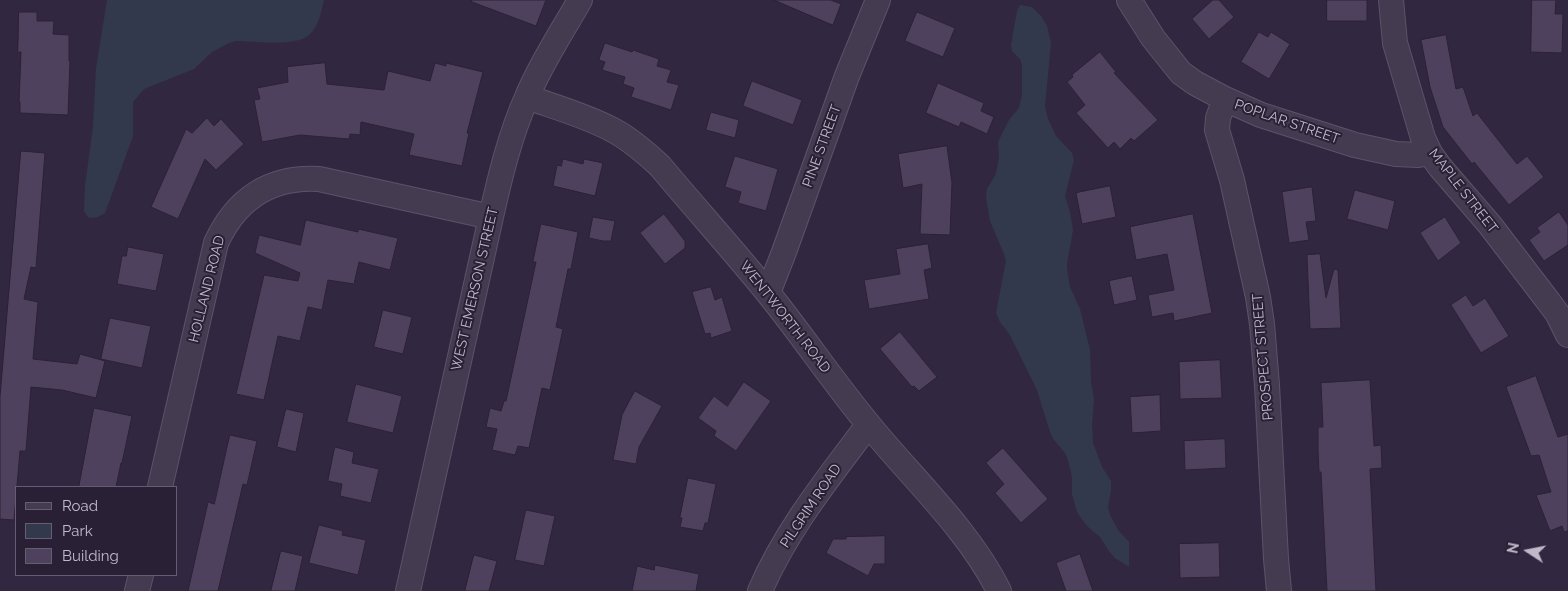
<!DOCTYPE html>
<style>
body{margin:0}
#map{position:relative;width:1568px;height:591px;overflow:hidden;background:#322740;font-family:Raleway,sans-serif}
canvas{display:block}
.legend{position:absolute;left:15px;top:486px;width:162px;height:90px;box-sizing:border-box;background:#2a2035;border:1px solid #665d71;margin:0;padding:6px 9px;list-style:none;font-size:15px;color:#c1b8ca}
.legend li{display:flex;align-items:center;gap:10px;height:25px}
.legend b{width:25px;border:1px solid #665d71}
.north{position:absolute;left:1503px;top:526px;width:50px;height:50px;-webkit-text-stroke:4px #2a2035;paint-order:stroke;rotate:281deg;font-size:14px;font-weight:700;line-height:20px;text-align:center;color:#c1b8ca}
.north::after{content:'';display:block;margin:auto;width:18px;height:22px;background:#c1b8ca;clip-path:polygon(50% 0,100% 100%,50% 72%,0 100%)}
</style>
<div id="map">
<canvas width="1568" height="591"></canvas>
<ul class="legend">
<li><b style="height:6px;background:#453b50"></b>Road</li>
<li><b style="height:14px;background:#33394d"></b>Park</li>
<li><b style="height:14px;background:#4e415e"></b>Building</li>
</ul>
<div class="north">N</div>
</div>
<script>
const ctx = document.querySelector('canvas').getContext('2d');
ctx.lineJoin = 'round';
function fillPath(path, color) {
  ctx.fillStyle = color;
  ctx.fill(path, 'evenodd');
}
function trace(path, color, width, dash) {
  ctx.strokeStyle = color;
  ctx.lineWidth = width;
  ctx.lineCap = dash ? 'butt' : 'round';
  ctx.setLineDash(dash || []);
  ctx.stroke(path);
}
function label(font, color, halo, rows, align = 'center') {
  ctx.font = font + ' Raleway,sans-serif';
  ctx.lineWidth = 4;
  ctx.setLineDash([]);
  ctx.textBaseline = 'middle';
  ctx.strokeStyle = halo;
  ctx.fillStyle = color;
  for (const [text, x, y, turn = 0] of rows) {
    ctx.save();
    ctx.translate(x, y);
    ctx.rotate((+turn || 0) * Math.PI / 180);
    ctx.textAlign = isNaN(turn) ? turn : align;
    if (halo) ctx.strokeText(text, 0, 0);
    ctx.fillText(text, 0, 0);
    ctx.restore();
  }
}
const green = new Path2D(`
 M 107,0 L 324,0 C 321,12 319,26 309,35 C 296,47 254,41 236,41 L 229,43 L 212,52 L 194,69 L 144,89 L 133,102 L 133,136 L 105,213 L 98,217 L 89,218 L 84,211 L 85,186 L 93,127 L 96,69 Z
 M 1020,5 L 1032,7 L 1041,16 L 1047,26 L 1051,43 L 1045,106 L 1048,119 L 1056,136 L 1072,153 L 1074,160 L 1065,196 L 1070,212 L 1073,230 L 1067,263 L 1067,268 L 1070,287 L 1080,309 L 1090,350 L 1091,382 L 1094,399 L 1092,424 L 1093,443 L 1102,467 L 1111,481 L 1111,490 L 1108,507 L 1110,515 L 1118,530 L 1129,542 L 1129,567 L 1115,558 L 1109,551 L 1100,537 L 1087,526 L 1077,512 L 1072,494 L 1072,477 L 1068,460 L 1065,453 L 1054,440 L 1050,432 L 1037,390 L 1010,335 L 1000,322 L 996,313 L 1006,261 L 1004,254 L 990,221 L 986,197 L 987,189 L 996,174 L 999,157 L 998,142 L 1009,120 L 1019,108 L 1022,95 L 1022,65 L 1020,59 L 1012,51 L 1011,45 L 1017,11 Z`);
const building = new Path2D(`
 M 472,0 L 546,0 L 536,26 L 472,2 Z
 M 774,0 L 831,0 L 841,4 L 833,25 Z
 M 1213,0 L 1219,0 L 1234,17 L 1209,39 L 1192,19 Z
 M 1327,0 L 1367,0 L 1367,21 L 1327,21 Z
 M 1532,0 L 1556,0 L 1555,14 L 1563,14 L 1562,53 L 1531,52 Z
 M 19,12 L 37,12 L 37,21 L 54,21 L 53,34 L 69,35 L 69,61 L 70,61 L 68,115 L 20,113 L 20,102 L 19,102 L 21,52 L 18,52 Z
 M 917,12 L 955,28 L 943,57 L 905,41 Z
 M 1259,32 L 1268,37 L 1271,32 L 1290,44 L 1269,79 L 1241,62 Z
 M 1446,35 L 1456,89 L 1463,87 L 1473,116 L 1477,113 L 1517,164 L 1527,156 L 1544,177 L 1509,205 L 1474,162 L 1472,164 L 1443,127 L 1430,87 L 1421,40 Z
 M 605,43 L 632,52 L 633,50 L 659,59 L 657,66 L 671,70 L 667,82 L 679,85 L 671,110 L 631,97 L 634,88 L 623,84 L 625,77 L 602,70 L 605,62 L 599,60 Z
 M 1100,52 L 1116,72 L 1114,73 L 1158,120 L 1134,141 L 1131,138 L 1120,149 L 1114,142 L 1108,148 L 1076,113 L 1085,105 L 1067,82 L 1073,77 L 1072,75 Z
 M 325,63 L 327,84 L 384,90 L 388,71 L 430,81 L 435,63 L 446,66 L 446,63 L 483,72 L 467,133 L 469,133 L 462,166 L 409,155 L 414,134 L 361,122 L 360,135 L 350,134 L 349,139 L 300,135 L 262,142 L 254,100 L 260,99 L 257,88 L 288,82 L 287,67 Z
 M 752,81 L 802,100 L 793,125 L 743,106 Z
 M 938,83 L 984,103 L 981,111 L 994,117 L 987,134 L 961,122 L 959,127 L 926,113 Z
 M 711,112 L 739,120 L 735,138 L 706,130 Z
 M 207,118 L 214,126 L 221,119 L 244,144 L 216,170 L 205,159 L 178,219 L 151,207 L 186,129 L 192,133 Z
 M 947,146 L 952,183 L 950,235 L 920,234 L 922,184 L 903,188 L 898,154 Z
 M 21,151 L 45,153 L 36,268 L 31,267 L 24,299 L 38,302 L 33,359 L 77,364 L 80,354 L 105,361 L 96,398 L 62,390 L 31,387 L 26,451 L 20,451 L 14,520 L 0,519 L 0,397 Z
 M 735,156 L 778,169 L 766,211 L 738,203 L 741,192 L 725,187 Z
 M 563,159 L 583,164 L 584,159 L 603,163 L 595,196 L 553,186 L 557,165 L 561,166 Z
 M 1110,186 L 1116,217 L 1082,224 L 1076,193 Z
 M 1312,187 L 1316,221 L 1306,222 L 1309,240 L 1289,243 L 1282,192 Z
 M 1355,190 L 1395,201 L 1388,230 L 1347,219 Z
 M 1559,212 L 1568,225 L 1568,245 L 1544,261 L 1529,240 L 1540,232 L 1537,228 Z
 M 664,214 L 685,241 L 685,248 L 665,264 L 640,233 Z
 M 1193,214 L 1212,313 L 1174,321 L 1173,313 L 1152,317 L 1148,295 L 1174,290 L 1167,254 L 1136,260 L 1130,227 Z
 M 593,217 L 615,221 L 611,241 L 603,241 L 589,238 Z
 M 1445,217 L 1461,243 L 1438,261 L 1420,233 Z
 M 306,220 L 358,232 L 358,229 L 398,238 L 390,270 L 359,262 L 354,284 L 328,280 L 322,310 L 308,307 L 300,341 L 278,336 L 264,400 L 236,394 L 264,275 L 298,281 L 300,273 L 255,253 L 259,235 L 300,245 Z
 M 541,224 L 578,232 L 571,269 L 568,269 L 556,327 L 563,329 L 550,390 L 542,388 L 529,448 L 518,446 L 515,455 L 492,450 L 497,429 L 486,427 L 490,408 L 501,411 L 504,401 L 506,401 L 536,262 L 533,262 Z
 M 928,244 L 932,268 L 924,270 L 929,299 L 869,309 L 864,280 L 900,274 L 896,249 Z
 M 128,247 L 164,254 L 156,291 L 117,284 L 122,256 L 126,256 Z
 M 1320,254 L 1326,298 L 1334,269 L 1338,270 L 1341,328 L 1310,329 L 1307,255 Z
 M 1132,276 L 1137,300 L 1114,305 L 1109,281 Z
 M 711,287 L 715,300 L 722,297 L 732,331 L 711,338 L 710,333 L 705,334 L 692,292 Z
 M 1466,295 L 1473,306 L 1485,298 L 1509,336 L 1481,353 L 1451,305 Z
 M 383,310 L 412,317 L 403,354 L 374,347 Z
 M 110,318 L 151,326 L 142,368 L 101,359 Z
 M 900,332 L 937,377 L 919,391 L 914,386 L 912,387 L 880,349 Z
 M 1220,360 L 1222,398 L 1180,399 L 1179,362 Z
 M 1536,376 L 1558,437 L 1568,434 L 1568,531 L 1564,532 L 1562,526 L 1550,531 L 1536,495 L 1551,492 L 1539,455 L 1531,456 L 1506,387 Z
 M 1370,380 L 1374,446 L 1381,445 L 1382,468 L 1370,469 L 1376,591 L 1327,591 L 1321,472 L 1319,472 L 1318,450 L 1318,427 L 1323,427 L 1321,383 Z
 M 744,382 L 771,401 L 736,451 L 714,436 L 716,431 L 698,418 L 714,396 L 727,406 Z
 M 356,384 L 402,396 L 393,433 L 347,422 Z
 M 635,391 L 662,406 L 639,447 L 636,464 L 613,460 L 622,415 Z
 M 1160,395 L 1161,431 L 1132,433 L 1130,397 Z
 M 94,408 L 132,416 L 122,463 L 121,463 L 116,487 L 79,487 Z
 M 286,409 L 304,413 L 296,452 L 277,447 Z
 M 230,435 L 257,441 L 247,485 L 243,484 L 218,591 L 188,591 L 208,502 L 214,504 Z
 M 1225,439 L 1226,468 L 1185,470 L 1184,441 Z
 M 335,447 L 354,452 L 352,463 L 379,469 L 371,503 L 340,496 L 342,484 L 328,481 Z
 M 1003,448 L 1048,499 L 1021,523 L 995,493 L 1004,484 L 986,463 Z
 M 688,478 L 716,484 L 708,523 L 705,523 L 703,531 L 680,527 L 682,518 L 680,518 Z
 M 526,510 L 555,516 L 544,566 L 515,560 Z
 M 319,525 L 343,531 L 342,535 L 366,540 L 358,575 L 309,563 Z
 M 885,536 L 885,564 L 874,564 L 868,576 L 826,553 L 833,539 L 846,539 L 846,537 Z
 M 1219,543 L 1220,577 L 1180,578 L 1179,544 Z
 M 281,551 L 303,556 L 295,591 L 271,591 Z
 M 1080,554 L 1093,591 L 1066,591 L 1056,563 Z
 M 474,555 L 497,561 L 489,591 L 465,591 Z
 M 655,565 L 699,574 L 696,591 L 632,591 L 637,566 L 654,570 Z`);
const minor = new Path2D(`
 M 1129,0 L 1153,38 L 1181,73 L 1195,83 L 1225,99 L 1261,115 L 1355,145 L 1396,154 L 1418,155 L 1430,153
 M 1391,0 L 1395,43 L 1423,138 L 1430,153 L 1440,167 L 1490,225 L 1545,297 L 1557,313 L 1568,335
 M 527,97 C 555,107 584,115 611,129 C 629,138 645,152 660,166 C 696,209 733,250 768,293 C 803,336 833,382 869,425 C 912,478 969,530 999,591
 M 1225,99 L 1218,118 L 1217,130 L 1232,180 L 1258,297 L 1262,324 L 1267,385 L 1276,559 L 1279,591
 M 768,293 L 784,252 L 847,76 L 878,0
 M 160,487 L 216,243 C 236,199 270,176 319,179 L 491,217
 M 137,591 L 141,575
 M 408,591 L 491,217 C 500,177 510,135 527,97 C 541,63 562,32 580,0
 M 760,591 C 786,530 829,477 868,425`);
const streetNames = [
 ["POPLAR STREET",1287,122,19],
 ["PINE STREET",822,146,-70],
 ["MAPLE STREET",1463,191,52],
 ["HOLLAND ROAD",207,289,-76],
 ["WEST EMERSON STREET",475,289,-77],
 ["WENTWORTH ROAD",785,317,52],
 ["PROSPECT STREET",1263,357,-95],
 ["PILGRIM ROAD",811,506,-56]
];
fillPath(green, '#33394d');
fillPath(building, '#4e415e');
trace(building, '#2c2237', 1);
trace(minor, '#5d5367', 26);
trace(minor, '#453b50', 24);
label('14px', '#c1b8ca', '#2a2035', streetNames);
</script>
